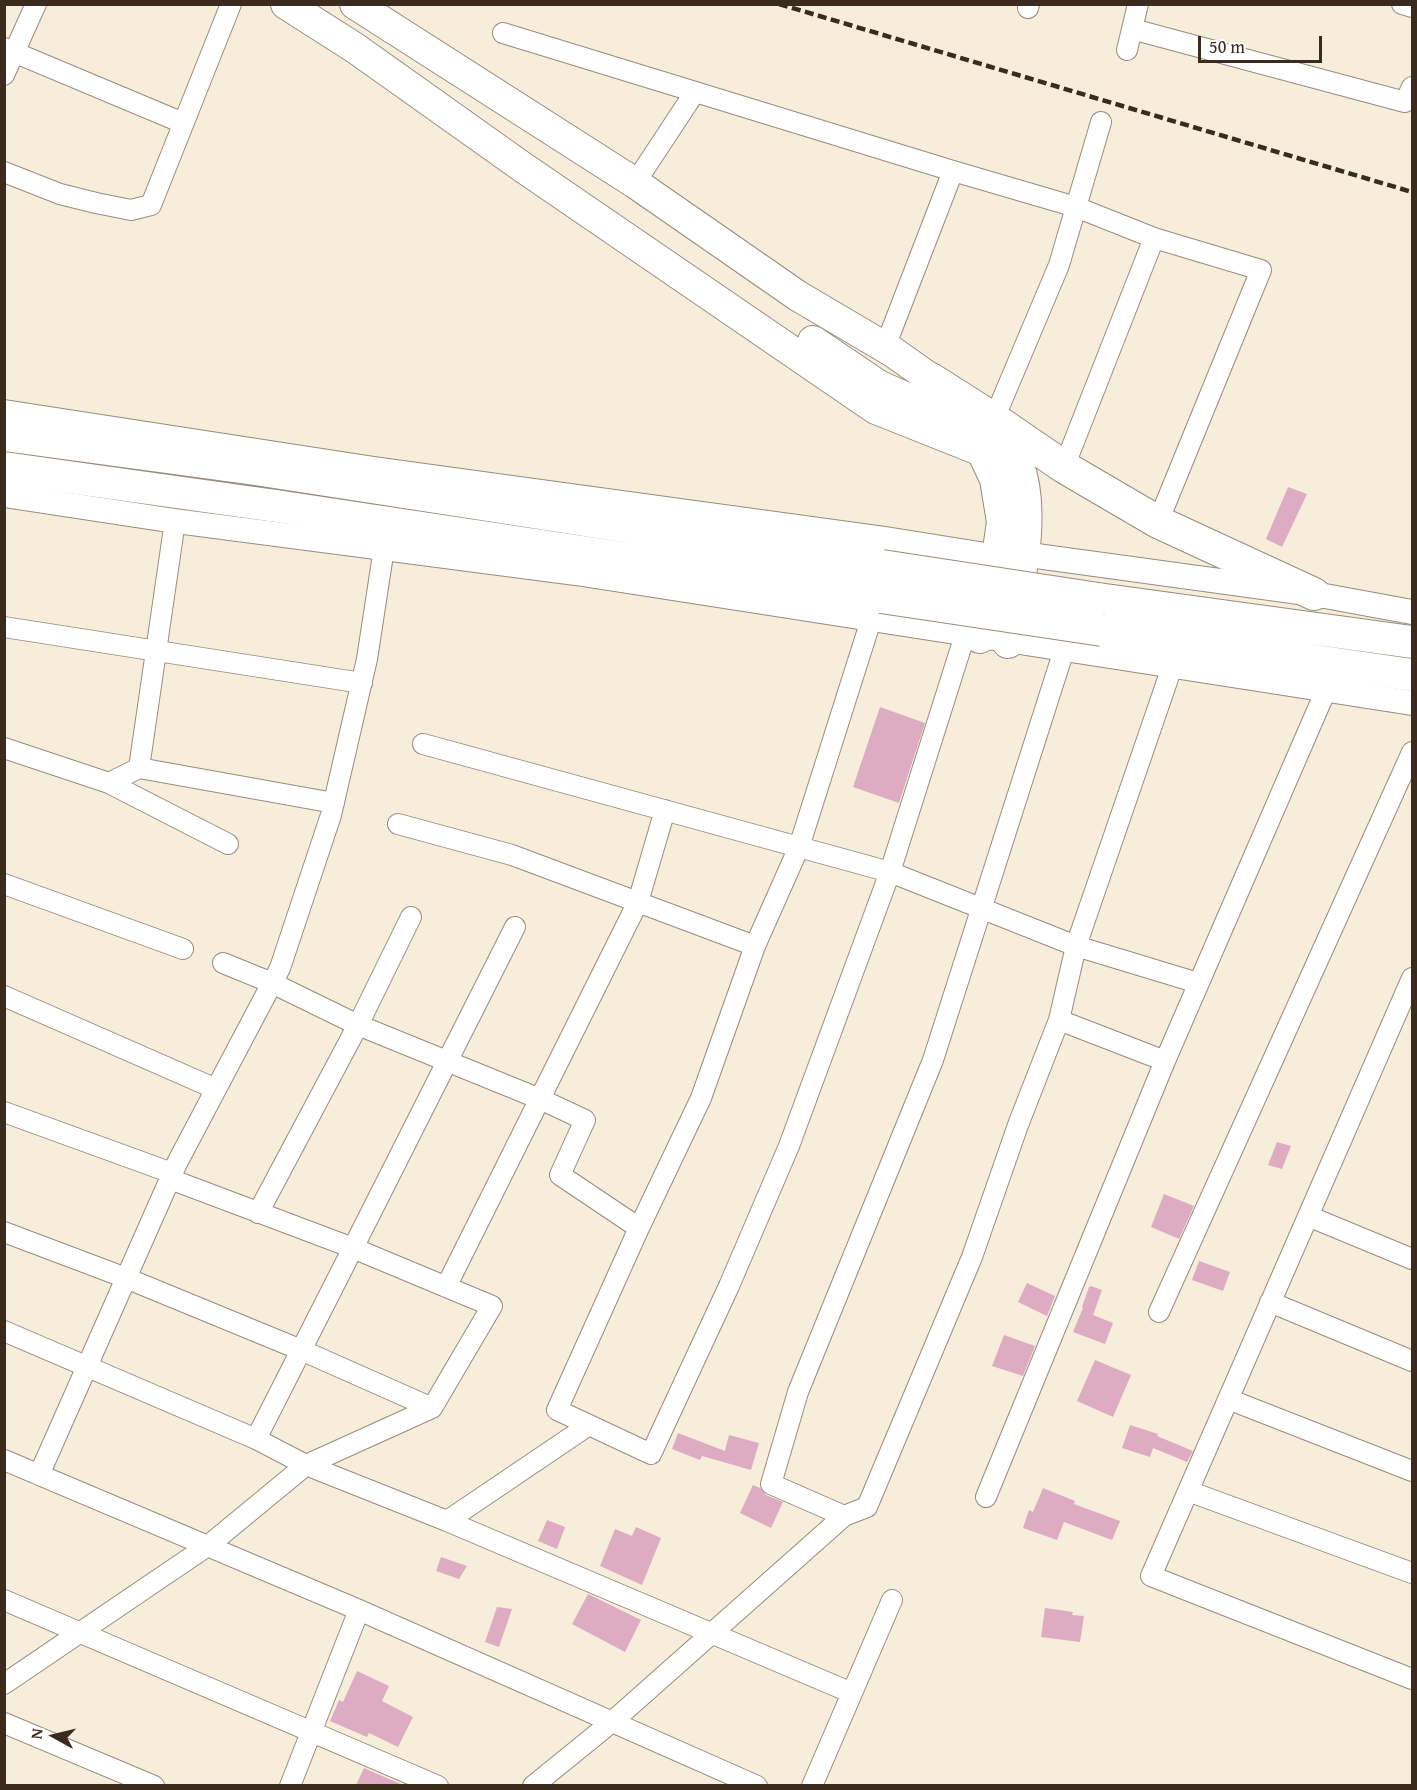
<!DOCTYPE html>
<style>
body{margin:0}
#map{position:relative;width:1417px;height:1790px;overflow:hidden;background:#f6eddb;font-family:"Gentium Book Plus",serif}
canvas{display:block}
.frame{position:absolute;inset:0;border:6px solid #3b2a1e;pointer-events:none}
.north{position:absolute;left:24px;top:1706px;width:60px;height:60px;-webkit-text-stroke:4px #fff;paint-order:stroke;rotate:278deg;font-size:16px;font-weight:700;line-height:24px;text-align:center;color:#3b2a1e}
.north::after{content:'';display:block;margin:auto;width:21px;height:27px;background:#3b2a1e;clip-path:polygon(50% 0,100% 100%,50% 72%,0 100%)}
.scale{position:absolute;left:1198px;top:36px;width:124px;height:27px;box-sizing:border-box;border:3px solid #3b2a1e;border-top:0;padding-left:8px;font-size:18px;line-height:21px;white-space:nowrap;color:#3b2a1e;-webkit-text-stroke:4px #fff;paint-order:stroke}
</style>
<div id="map">
<canvas width="1417" height="1790"></canvas>
<div class="frame"></div>
<div class="north">N</div>
<div class="scale">50 m</div>
</div>
<script>
const ctx = document.querySelector('canvas').getContext('2d');
ctx.lineJoin = 'round';
function fillPath(path, color) {
  ctx.fillStyle = color;
  ctx.fill(path, 'evenodd');
}
function trace(path, color, width, dash) {
  ctx.strokeStyle = color;
  ctx.lineWidth = width;
  ctx.lineCap = dash ? 'butt' : 'round';
  ctx.setLineDash(dash || []);
  ctx.stroke(path);
}
const building = new Path2D(`
 M 1288,487 L 1307,494 L 1282,547 L 1266,539 Z
 M 880,707 L 925,723 L 899,803 L 853,787 Z
 M 1277,1142 L 1291,1146 L 1282,1169 L 1268,1165 Z
 M 1164,1194 L 1194,1206 L 1179,1239 L 1151,1227 Z
 M 1199,1261 L 1230,1272 L 1223,1291 L 1192,1280 Z
 M 1027,1283 L 1055,1296 L 1047,1316 L 1018,1302 Z
 M 1091,1286 L 1102,1290 L 1093,1315 L 1113,1323 L 1105,1344 L 1073,1332 L 1083,1308 L 1082,1307 L 1089,1287 Z
 M 1004,1335 L 1035,1346 L 1023,1376 L 992,1366 Z
 M 1095,1360 L 1131,1375 L 1113,1417 L 1077,1401 Z
 M 1130,1425 L 1158,1434 L 1157,1436 L 1193,1451 L 1187,1462 L 1153,1448 L 1150,1457 L 1122,1448 Z
 M 678,1433 L 725,1451 L 729,1435 L 759,1443 L 751,1470 L 702,1456 L 700,1460 L 672,1449 Z
 M 753,1485 L 760,1488 L 766,1495 L 783,1502 L 771,1528 L 740,1513 Z
 M 1043,1488 L 1075,1501 L 1074,1504 L 1120,1521 L 1112,1540 L 1064,1522 L 1057,1540 L 1023,1528 L 1029,1510 L 1033,1512 Z
 M 547,1520 L 565,1527 L 557,1549 L 538,1541 Z
 M 636,1527 L 661,1538 L 642,1585 L 600,1566 L 615,1529 L 632,1536 Z
 M 441,1557 L 467,1566 L 459,1579 L 436,1571 Z
 M 588,1594 L 641,1620 L 625,1652 L 572,1624 Z
 M 497,1607 L 512,1609 L 499,1647 L 485,1642 Z
 M 1045,1608 L 1073,1612 L 1072,1615 L 1084,1616 L 1080,1642 L 1041,1637 Z
 M 357,1671 L 389,1686 L 382,1701 L 413,1717 L 398,1747 L 369,1733 L 367,1737 L 330,1721 L 339,1700 L 343,1702 Z
 M 364,1768 L 403,1785 L 356,1785 Z`);
const minor = new Path2D(`
 M 1402,4 L 1412,7
 M 1028,8 L 1029,4
 M 1132,29 L 1405,102 L 1412,87
 M 503,33 L 953,171 L 1076,207 L 1154,238 L 1261,270 L 1158,522
 M 4,48 L 183,123
 M 1127,50 L 1138,4
 M 4,75 L 36,4
 M 4,172 L 60,194 L 96,203 L 131,210 L 151,205 L 231,4
 M 635,183 L 695,92
 M 885,347 L 953,171
 M 994,419 L 1059,265 L 1101,122
 M 1064,467 L 1154,238
 M 871,620 L 799,847 L 755,946 L 701,1098 L 639,1228 L 557,1410 L 651,1454 L 729,1286 L 789,1146 L 890,872 L 965,635
 M 4,627 L 362,683
 M 423,744 L 890,872 L 1076,946 L 1198,983
 M 4,748 L 109,783 L 139,768 L 334,803
 M 139,768 L 175,521
 M 109,783 L 228,844
 M 398,824 L 512,855 L 755,946
 M 4,884 L 183,949
 M 223,963 L 272,983 L 358,1025 L 540,1099 L 585,1120 L 560,1175 L 639,1228
 M 1412,978 L 1151,1576 L 1412,1679
 M 4,996 L 216,1089
 M 1059,1020 L 1165,1061
 M 4,1112 L 172,1173
 M 170,1179 L 353,1248 L 256,1439
 M 258,1213 L 358,1025 L 411,917
 M 1308,1216 L 1412,1259
 M 4,1232 L 126,1278 L 301,1350 L 432,1408 L 492,1306 L 353,1248 L 515,927
 M 446,1287 L 638,902 L 665,810
 M 1270,1302 L 1412,1361
 M 1159,1312 L 1412,752
 M 4,1331 L 256,1439 L 306,1465 L 447,1521 L 852,1693
 M 1228,1399 L 1412,1471
 M 4,1460 L 359,1610 L 757,1786
 M 39,1475 L 177,1163 L 280,968 L 331,815 L 367,659 L 384,548
 M 1188,1491 L 1412,1573
 M 986,1497 L 1165,1061 L 1326,690
 M 844,1516 L 771,1484 L 798,1392 L 933,1060 L 1064,650
 M 447,1521 L 589,1425
 M 4,1600 L 438,1786
 M 4,1684 L 209,1545 L 306,1465 L 432,1408
 M 4,1723 L 154,1786
 M 290,1786 L 359,1610
 M 533,1786 L 613,1721 L 844,1516 L 867,1507 L 972,1257 L 1018,1125 L 1059,1020 L 1076,946 L 1172,667
 M 812,1786 L 892,1600`);
const tertiary = new Path2D(`
 M 4,412 L 374,469 L 884,539 L 998,557 L 1022,554 L 1314,594 L 1412,612
 M 4,495 L 175,521 L 576,573 L 1412,703`);
const primary = new Path2D(`
 M 286,4 L 355,48 L 521,166 L 876,409 L 984,452
 M 355,4 L 635,183 L 798,296 L 893,352 L 931,379
 M 813,341 L 878,385 L 960,422`);
const trunk = new Path2D(`
 M 931,379 L 994,419 L 1064,467 L 1158,522 L 1314,594
 M 949,400 L 972,428 L 996,479 L 1003,522 L 998,557 L 980,637
 M 996,422 C 1003,436 1012,449 1017,463 C 1037,514 1017,589 1008,642
 M 4,435 L 255,469 L 882,566
 M 4,468 L 276,506 L 881,597
 M 1098,599 L 1412,642
 M 1102,630 L 1412,675`);
const rail = new Path2D(`
 M 779,4 L 1412,192`);
const trunkBridge = new Path2D(`
 M 882,566 L 1098,599
 M 881,597 L 1102,630`);
fillPath(building, '#ddacc2');
trace(minor, '#988c7c', 22);
trace(tertiary, '#988c7c', 26);
trace(primary, '#988c7c', 32);
trace(trunk, '#988c7c', 34);
trace(minor, '#fff', 20);
trace(tertiary, '#fff', 24);
trace(primary, '#fff', 30);
trace(trunk, '#fff', 32);
trace(rail, '#3b2a1e', 4.5, [9, 4.5]);
trace(trunkBridge, '#988c7c', 34, []);
trace(trunkBridge, '#fff', 32);
</script>
